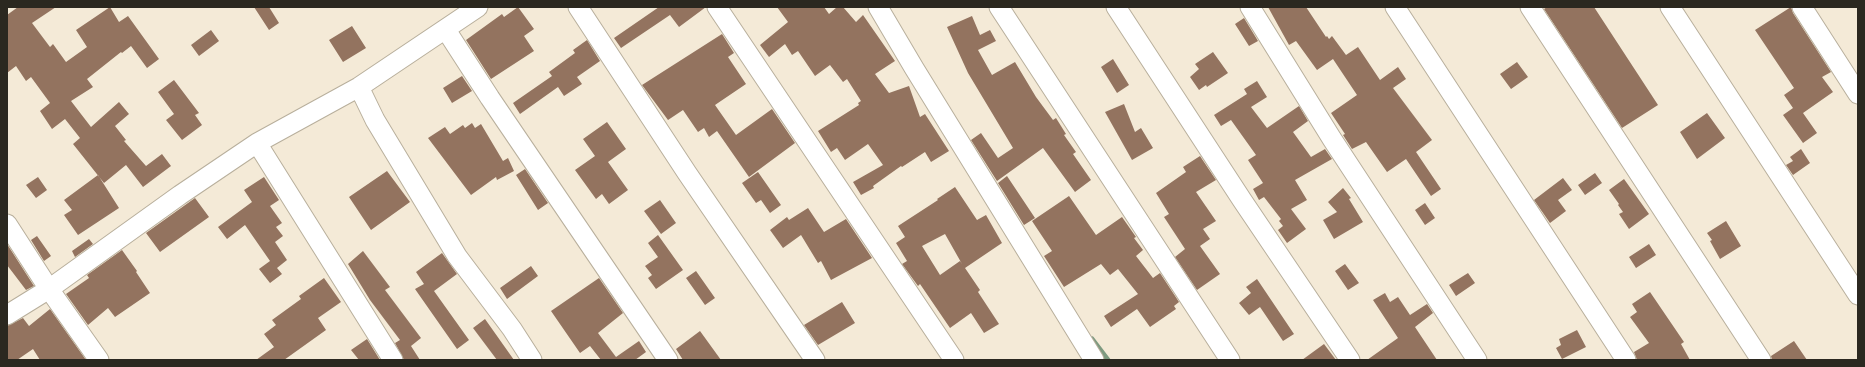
<!DOCTYPE html>
<style>
body{margin:0}
#map{position:relative;width:1865px;height:367px;overflow:hidden;background:#f4ead7;font-family:"Source Serif 4",serif}
canvas{display:block}
.frame{position:absolute;inset:0;border:8px solid #2b2820;pointer-events:none}
</style>
<div id="map">
<canvas width="1865" height="367"></canvas>
<div class="frame"></div>
</div>
<script>
const ctx = document.querySelector('canvas').getContext('2d');
ctx.lineJoin = 'round';
function trace(path, color, width, dash) {
  ctx.strokeStyle = color;
  ctx.lineWidth = width;
  ctx.lineCap = dash ? 'butt' : 'round';
  ctx.setLineDash(dash || []);
  ctx.stroke(path);
}
function fillPath(path, color) {
  ctx.fillStyle = color;
  ctx.fill(path, 'evenodd');
}
const stream = new Path2D(`
 M 1092,339 L 1108,360`);
const building = new Path2D(`
 M 18,7 L 56,7 L 32,23 L 50,47 L 53,44 L 66,62 L 87,47 L 76,30 L 110,7 L 119,22 L 128,16 L 159,59 L 147,68 L 131,46 L 122,53 L 121,52 L 87,79 L 93,87 L 71,101 L 91,127 L 119,102 L 129,114 L 115,126 L 126,140 L 124,141 L 146,166 L 162,154 L 171,166 L 143,187 L 126,165 L 104,183 L 73,144 L 80,138 L 65,119 L 52,129 L 40,111 L 50,103 L 31,77 L 26,81 L 16,66 L 7,73 L 7,15 Z
 M 254,7 L 269,7 L 279,23 L 269,30 Z
 M 518,7 L 534,29 L 524,36 L 534,51 L 491,79 L 466,40 L 502,14 L 504,17 Z
 M 659,7 L 706,7 L 679,27 L 670,15 L 621,48 L 614,38 Z
 M 777,7 L 824,7 L 829,14 L 837,7 L 843,7 L 856,22 L 863,15 L 895,61 L 875,74 L 889,93 L 909,86 L 920,117 L 925,114 L 949,151 L 931,162 L 925,152 L 902,167 L 901,166 L 873,186 L 874,188 L 861,195 L 853,182 L 883,165 L 868,144 L 845,160 L 837,148 L 831,152 L 818,131 L 859,105 L 858,103 L 861,101 L 847,79 L 843,82 L 830,65 L 815,76 L 798,51 L 792,55 L 785,44 L 769,57 L 760,45 L 788,22 Z
 M 1268,7 L 1306,7 L 1326,37 L 1327,36 L 1329,39 L 1332,36 L 1346,55 L 1358,47 L 1380,80 L 1398,67 L 1406,79 L 1393,88 L 1432,140 L 1416,152 L 1441,189 L 1431,196 L 1406,159 L 1387,172 L 1366,142 L 1352,149 L 1343,135 L 1345,134 L 1331,113 L 1357,95 L 1333,59 L 1317,70 L 1296,41 L 1289,45 Z
 M 1547,7 L 1594,7 L 1658,105 L 1622,128 L 1544,9 Z
 M 1791,7 L 1793,13 L 1831,72 L 1822,77 L 1833,92 L 1803,113 L 1817,133 L 1803,143 L 1783,115 L 1793,108 L 1784,95 L 1794,88 L 1755,30 Z
 M 972,16 L 980,35 L 990,30 L 996,41 L 978,50 L 992,75 L 1015,62 L 1036,97 L 1053,120 L 1056,118 L 1066,134 L 1064,135 L 1076,152 L 1073,154 L 1091,180 L 1075,192 L 1043,148 L 997,181 L 971,140 L 981,133 L 998,158 L 1013,148 L 968,73 L 947,27 Z
 M 1244,18 L 1258,41 L 1249,46 L 1235,24 Z
 M 352,26 L 366,48 L 343,62 L 329,40 Z
 M 211,30 L 219,41 L 199,56 L 191,45 Z
 M 722,34 L 734,53 L 728,57 L 746,84 L 715,105 L 736,135 L 772,109 L 795,143 L 749,177 L 717,131 L 709,137 L 704,128 L 698,132 L 683,110 L 668,120 L 642,85 Z
 M 587,40 L 600,61 L 577,77 L 582,84 L 564,96 L 558,87 L 520,114 L 513,103 L 552,76 L 549,72 L 575,53 L 573,50 Z
 M 1213,52 L 1228,73 L 1207,87 L 1206,85 L 1199,90 L 1190,77 L 1199,69 L 1195,64 Z
 M 1113,59 L 1129,85 L 1117,93 L 1101,67 Z
 M 1517,62 L 1528,77 L 1511,89 L 1500,74 Z
 M 462,76 L 472,91 L 452,103 L 443,88 Z
 M 174,80 L 199,113 L 195,115 L 202,125 L 182,140 L 166,120 L 174,114 L 158,92 Z
 M 1257,81 L 1267,97 L 1251,107 L 1267,128 L 1299,106 L 1308,121 L 1293,132 L 1311,157 L 1325,149 L 1332,159 L 1295,180 L 1307,200 L 1291,209 L 1306,229 L 1287,243 L 1278,230 L 1283,226 L 1279,221 L 1281,219 L 1264,197 L 1259,200 L 1253,189 L 1263,183 L 1248,160 L 1256,155 L 1231,120 L 1221,126 L 1214,115 L 1247,94 L 1244,89 Z
 M 1124,104 L 1135,132 L 1141,128 L 1153,148 L 1132,160 L 1105,112 Z
 M 1707,113 L 1725,138 L 1697,159 L 1680,132 Z
 M 607,122 L 626,149 L 608,162 L 628,190 L 609,204 L 602,194 L 596,199 L 575,170 L 595,156 L 583,139 Z
 M 472,123 L 475,128 L 481,124 L 503,161 L 508,158 L 514,171 L 497,180 L 496,177 L 471,195 L 428,138 L 445,127 L 450,134 L 463,125 L 465,128 Z
 M 1801,149 L 1810,163 L 1793,175 L 1786,165 L 1793,161 L 1790,157 Z
 M 1200,156 L 1216,180 L 1196,192 L 1216,221 L 1203,229 L 1210,239 L 1200,246 L 1220,274 L 1197,290 L 1175,257 L 1185,249 L 1164,217 L 1169,214 L 1156,193 L 1186,172 L 1183,167 Z
 M 525,169 L 548,203 L 538,210 L 516,175 Z
 M 387,171 L 410,202 L 371,230 L 349,197 Z
 M 758,172 L 781,205 L 770,213 L 761,200 L 756,203 L 742,183 Z
 M 1595,173 L 1602,183 L 1585,195 L 1578,185 Z
 M 98,175 L 119,208 L 78,235 L 64,215 L 72,210 L 64,200 Z
 M 1007,176 L 1035,218 L 1024,225 L 998,183 Z
 M 38,177 L 47,190 L 36,198 L 26,185 Z
 M 264,177 L 279,200 L 270,206 L 282,223 L 276,227 L 283,236 L 275,242 L 287,260 L 277,268 L 282,274 L 270,283 L 259,269 L 270,261 L 245,225 L 227,239 L 218,227 L 252,202 L 244,190 Z
 M 1563,178 L 1572,190 L 1558,200 L 1566,211 L 1550,223 L 1534,200 Z
 M 1624,179 L 1649,214 L 1629,229 L 1619,214 L 1623,212 L 1618,205 L 1619,204 L 1609,190 Z
 M 955,187 L 977,220 L 986,215 L 1002,243 L 965,268 L 980,290 L 978,292 L 999,324 L 984,333 L 971,313 L 950,328 L 920,284 L 918,286 L 902,264 L 907,261 L 896,243 L 905,237 L 898,226 L 938,200 L 937,199 ZM 945,234 L 962,264 L 960,261 L 940,275 L 922,246 Z
 M 1343,188 L 1351,198 L 1349,199 L 1363,222 L 1334,239 L 1323,220 L 1337,212 L 1328,202 Z
 M 1069,196 L 1096,235 L 1122,217 L 1136,237 L 1134,238 L 1143,250 L 1136,256 L 1153,278 L 1160,273 L 1179,302 L 1174,306 L 1176,309 L 1150,327 L 1137,309 L 1111,327 L 1104,316 L 1138,294 L 1118,269 L 1110,275 L 1101,264 L 1064,287 L 1044,256 L 1052,251 L 1032,221 Z
 M 195,198 L 209,217 L 160,252 L 146,233 Z
 M 660,200 L 676,223 L 661,234 L 644,211 Z
 M 1425,203 L 1435,218 L 1425,225 L 1415,210 Z
 M 808,208 L 824,232 L 846,219 L 872,258 L 831,280 L 821,261 L 818,263 L 801,235 L 783,248 L 770,230 L 787,217 L 789,220 Z
 M 1726,221 L 1741,246 L 1720,259 L 1710,241 L 1712,240 L 1707,233 Z
 M 658,235 L 683,270 L 656,289 L 648,278 L 652,275 L 645,266 L 658,257 L 648,243 Z
 M 37,236 L 51,256 L 44,261 L 31,240 Z
 M 89,239 L 93,244 L 75,257 L 72,251 Z
 M 7,244 L 34,286 L 26,290 L 7,265 Z
 M 1649,244 L 1656,255 L 1636,268 L 1629,257 Z
 M 122,250 L 137,271 L 136,272 L 150,293 L 115,317 L 108,308 L 88,325 L 66,294 L 89,278 L 87,275 Z
 M 363,251 L 390,287 L 385,290 L 421,338 L 411,346 L 420,360 L 404,360 L 395,343 L 400,340 L 370,300 L 348,264 Z
 M 442,253 L 457,274 L 434,291 L 469,340 L 457,349 L 415,289 L 424,284 L 416,272 Z
 M 1345,264 L 1359,283 L 1348,290 L 1335,271 Z
 M 531,266 L 538,276 L 507,299 L 500,288 Z
 M 696,271 L 715,298 L 705,305 L 686,278 Z
 M 1468,273 L 1475,283 L 1456,296 L 1449,285 Z
 M 324,278 L 341,302 L 318,318 L 326,330 L 284,360 L 256,360 L 274,347 L 264,334 L 276,325 L 272,320 L 301,299 L 299,296 Z
 M 599,278 L 623,313 L 598,333 L 616,357 L 639,341 L 646,352 L 635,360 L 601,360 L 590,346 L 580,353 L 551,311 Z
 M 1257,279 L 1294,334 L 1283,341 L 1260,307 L 1249,315 L 1239,303 L 1251,293 L 1246,287 Z
 M 1650,292 L 1684,342 L 1681,344 L 1690,360 L 1637,360 L 1634,352 L 1649,343 L 1630,317 L 1637,312 L 1632,304 Z
 M 1385,293 L 1390,302 L 1398,297 L 1410,315 L 1427,304 L 1433,313 L 1415,327 L 1437,360 L 1367,360 L 1398,338 L 1373,300 Z
 M 842,302 L 855,323 L 818,345 L 804,325 Z
 M 50,309 L 86,360 L 40,360 L 33,349 L 17,360 L 7,360 L 7,326 L 23,318 L 29,326 Z
 M 485,319 L 514,360 L 497,360 L 473,328 Z
 M 1577,330 L 1586,347 L 1562,359 L 1556,348 L 1561,345 L 1559,339 Z
 M 700,331 L 721,360 L 683,360 L 676,349 Z
 M 367,339 L 380,360 L 359,360 L 351,350 Z
 M 1794,341 L 1807,360 L 1772,360 L 1771,356 Z
 M 1324,344 L 1336,360 L 1302,360 Z`);
const minor = new Path2D(`
 M 578,7 L 687,173 L 815,360
 M 717,7 L 954,360
 M 878,7 L 914,68 L 1094,360
 M 999,7 L 1230,360
 M 1116,7 L 1242,200 L 1350,360
 M 1250,7 L 1332,139 L 1477,360
 M 1395,7 L 1626,360
 M 1530,7 L 1761,360
 M 1670,7 L 1858,295
 M 1802,7 L 1858,94
 M 446,30 L 490,98 L 668,360
 M 359,87 L 375,120 L 457,256 L 512,329 L 532,360
 M 257,143 L 393,360
 M 7,224 L 49,289 L 99,360
 M 7,315 L 49,289 L 180,195 L 257,143 L 359,87 L 478,7`);
trace(stream, '#7e9a80', 5);
fillPath(building, '#93735f');
trace(minor, '#b8af9c', 21);
trace(minor, '#fff', 19);
</script>
